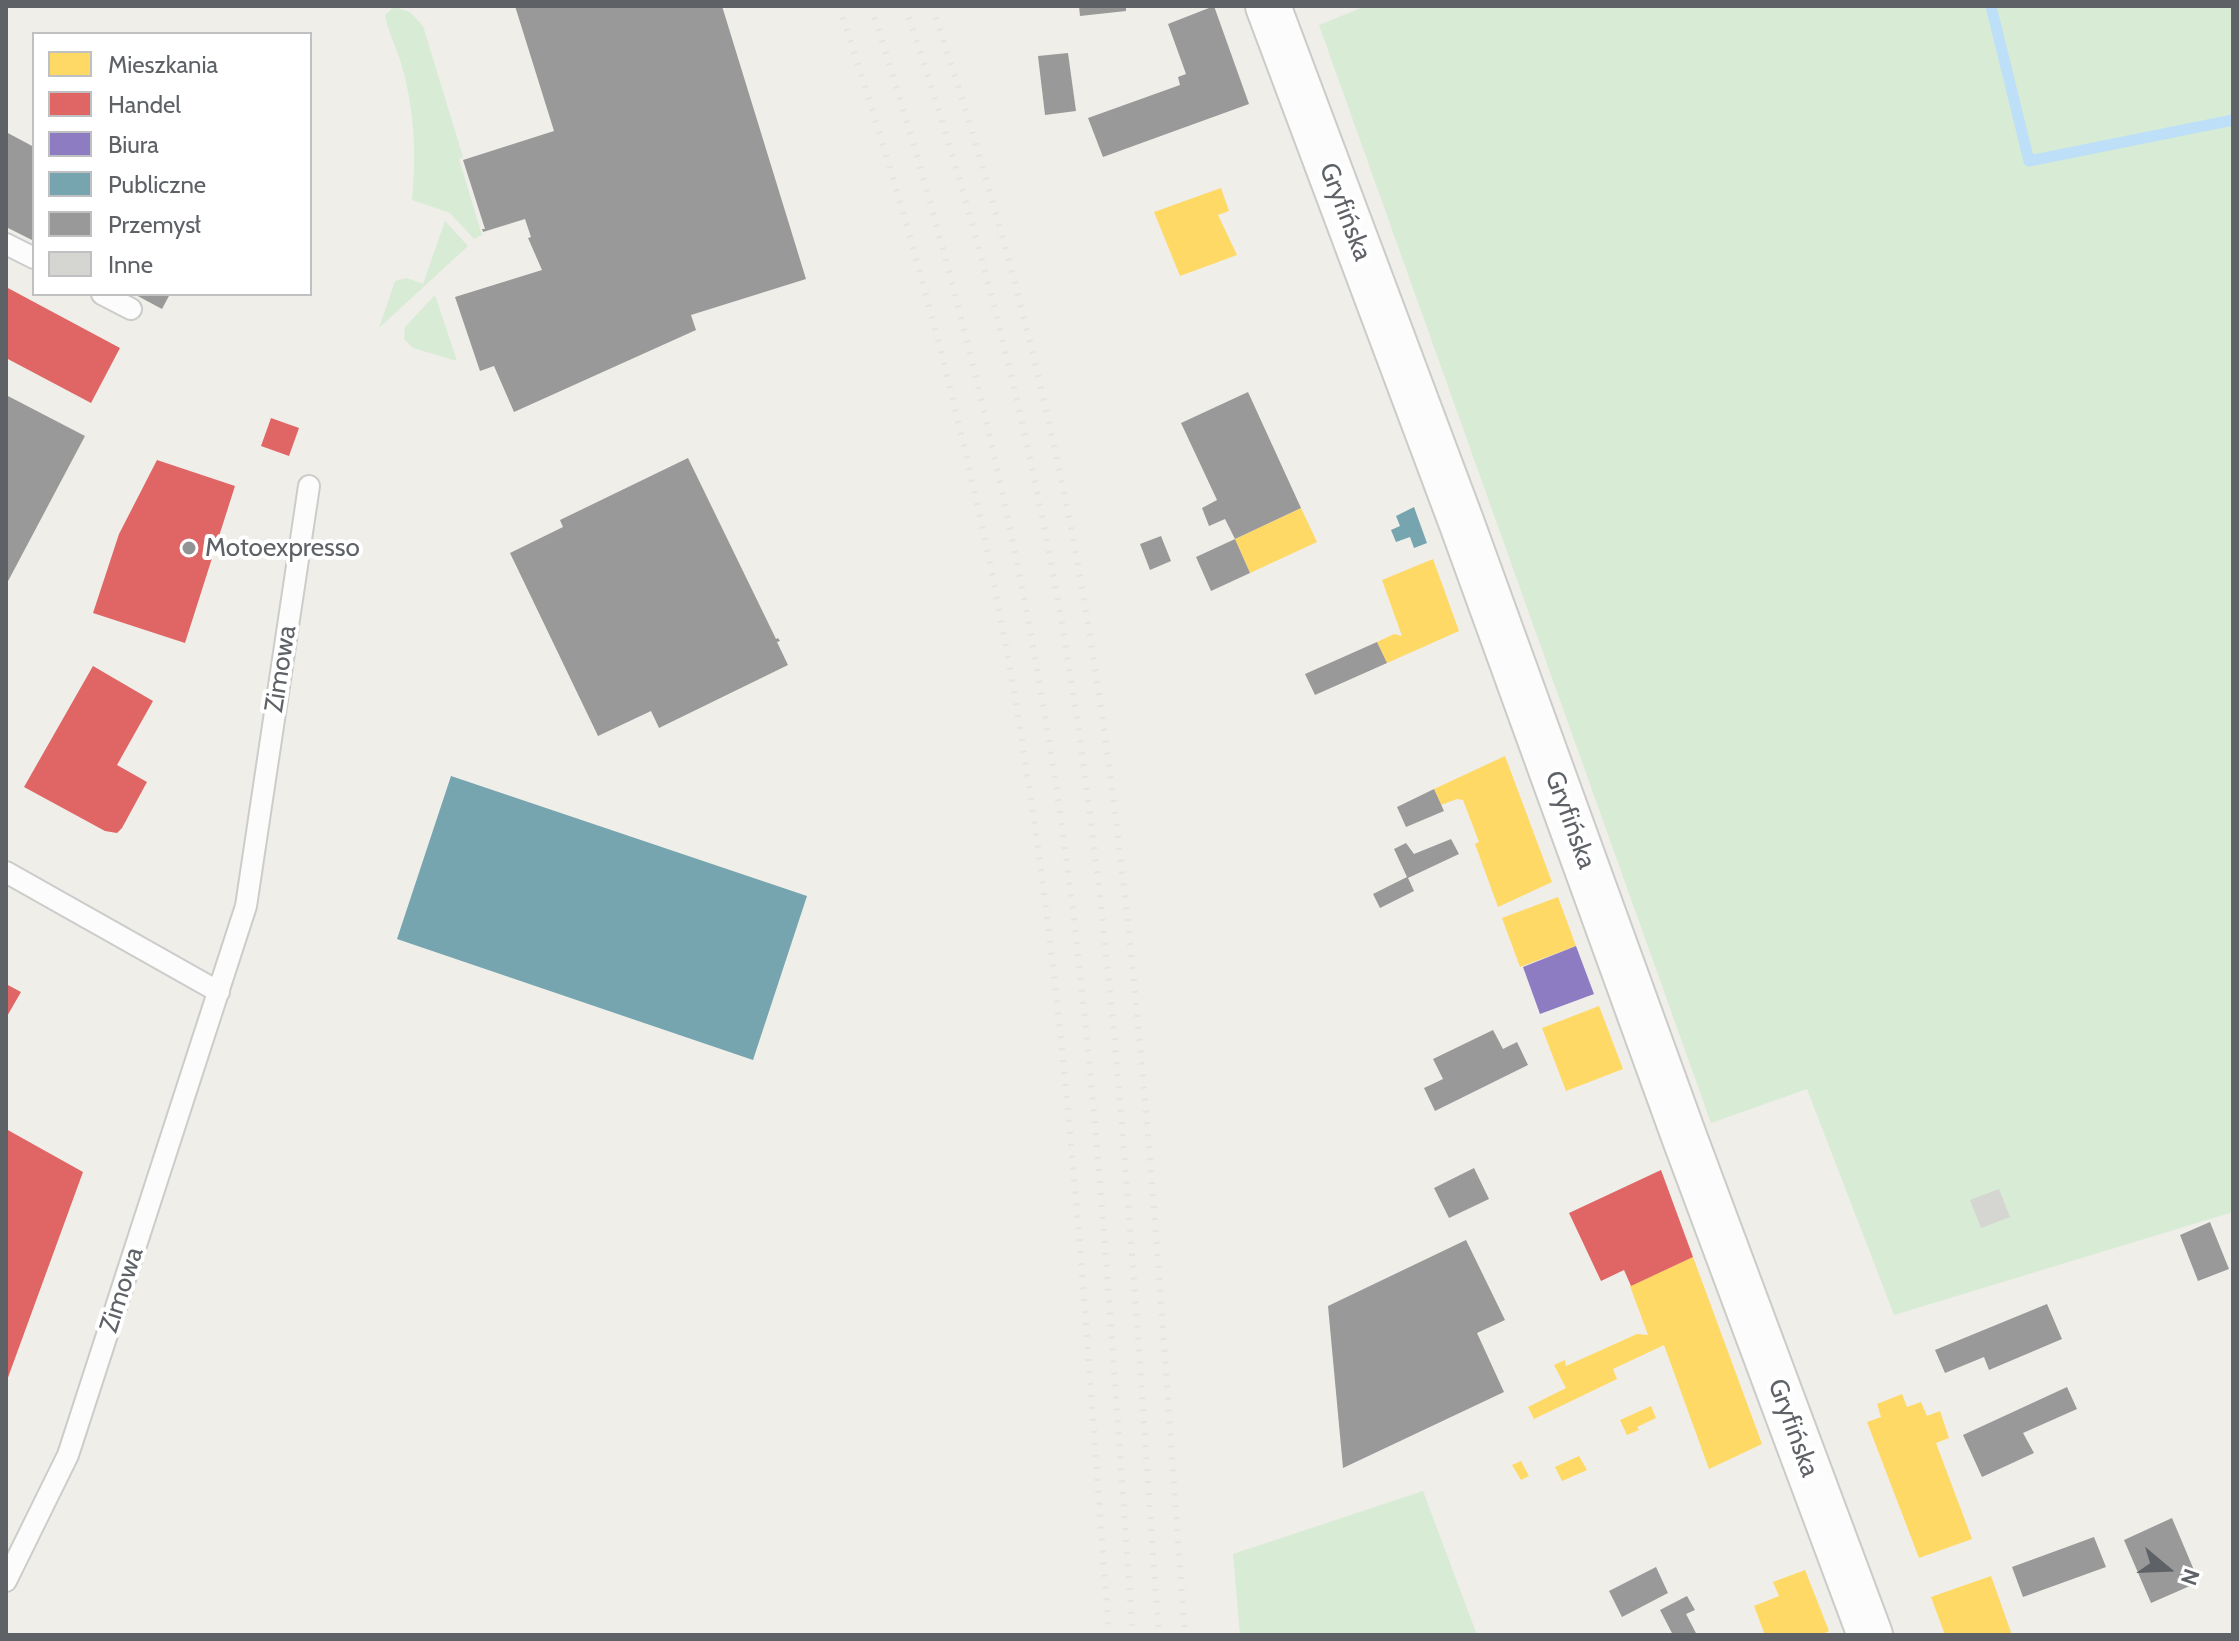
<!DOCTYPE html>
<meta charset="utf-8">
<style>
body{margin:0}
#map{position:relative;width:2239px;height:1641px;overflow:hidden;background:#efeee9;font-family:Cabin,sans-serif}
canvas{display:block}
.frame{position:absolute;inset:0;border:8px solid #5e6267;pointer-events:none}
.legend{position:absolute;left:32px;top:32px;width:280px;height:264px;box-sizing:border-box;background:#fff;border:2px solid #bfc0c2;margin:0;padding:10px 14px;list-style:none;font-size:24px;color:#5e6267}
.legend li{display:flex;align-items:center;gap:16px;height:40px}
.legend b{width:40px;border:2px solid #bfc0c2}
.north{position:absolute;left:2127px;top:1529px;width:80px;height:80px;-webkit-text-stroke:6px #fff;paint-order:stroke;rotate:109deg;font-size:22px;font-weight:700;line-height:32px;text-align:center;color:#5e6267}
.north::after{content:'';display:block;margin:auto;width:28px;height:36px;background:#5e6267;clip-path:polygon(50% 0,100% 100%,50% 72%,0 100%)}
</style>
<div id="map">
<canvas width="2239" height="1641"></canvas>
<div class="frame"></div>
<ul class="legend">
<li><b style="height:22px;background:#ffd966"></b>Mieszkania</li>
<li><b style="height:22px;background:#e06666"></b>Handel</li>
<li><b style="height:22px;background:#8e7cc3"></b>Biura</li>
<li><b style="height:22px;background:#76a5af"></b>Publiczne</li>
<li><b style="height:22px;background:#999"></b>Przemysł</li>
<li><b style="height:22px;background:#d5d5d2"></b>Inne</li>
</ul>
<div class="north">N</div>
</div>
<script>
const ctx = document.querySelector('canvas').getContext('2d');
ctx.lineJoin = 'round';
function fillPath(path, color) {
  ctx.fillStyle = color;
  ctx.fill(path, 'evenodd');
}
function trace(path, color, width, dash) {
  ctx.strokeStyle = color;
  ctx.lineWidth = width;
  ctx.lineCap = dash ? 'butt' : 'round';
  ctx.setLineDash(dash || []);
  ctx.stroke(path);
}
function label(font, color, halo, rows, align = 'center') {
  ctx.font = font + ' Cabin,sans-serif';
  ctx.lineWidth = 8;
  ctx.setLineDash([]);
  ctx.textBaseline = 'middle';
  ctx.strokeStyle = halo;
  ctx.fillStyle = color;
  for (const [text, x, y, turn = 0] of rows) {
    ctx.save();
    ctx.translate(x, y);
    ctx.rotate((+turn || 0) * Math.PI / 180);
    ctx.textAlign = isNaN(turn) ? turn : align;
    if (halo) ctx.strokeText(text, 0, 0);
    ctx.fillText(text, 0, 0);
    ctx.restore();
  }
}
const green = new Path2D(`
 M 1366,6 L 2233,6 L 2233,1212 L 1894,1315 L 1807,1089 L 1711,1123 L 1319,25 Z
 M 394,7 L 410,12 L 423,26 L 463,157 L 459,159 L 482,235 L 474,239 L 450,213 L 412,200 C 417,156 414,106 401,63 C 396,47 388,32 385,15 Z
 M 445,221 L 468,246 L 379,328 L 395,281 L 407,278 L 423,284 Z
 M 435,295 L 457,361 L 413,348 L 404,339 L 405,327 Z
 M 1423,1491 L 1477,1635 L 1240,1635 L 1233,1554 Z`);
const homes = new Path2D(`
 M 1221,188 L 1229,211 L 1218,215 L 1237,255 L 1180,276 L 1154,212 Z
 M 1301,508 L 1317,542 L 1250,573 L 1235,539 Z
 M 1433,559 L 1459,631 L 1387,663 L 1377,642 L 1394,634 L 1402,636 L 1382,580 Z
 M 1505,756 L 1552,882 L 1498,907 L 1475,844 L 1479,842 L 1463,800 L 1457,799 L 1441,805 L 1434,789 Z
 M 1558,897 L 1576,946 L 1520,967 L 1502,918 Z
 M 1599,1006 L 1623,1069 L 1566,1091 L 1542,1028 Z
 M 1693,1257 L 1762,1444 L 1709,1469 L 1664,1345 L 1613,1369 L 1617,1379 L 1534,1419 L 1528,1407 L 1566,1388 L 1554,1365 L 1565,1360 L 1566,1366 L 1637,1334 L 1648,1335 L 1630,1286 Z
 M 1902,1394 L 1907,1407 L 1921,1402 L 1927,1416 L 1940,1411 L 1949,1438 L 1936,1443 L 1972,1539 L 1919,1558 L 1867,1422 L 1881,1417 L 1877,1404 Z
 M 1651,1406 L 1656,1418 L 1637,1427 L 1639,1430 L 1627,1435 L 1620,1420 Z
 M 1579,1456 L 1587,1470 L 1562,1481 L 1555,1467 Z
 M 1521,1461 L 1529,1476 L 1521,1480 L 1512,1465 Z
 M 1805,1570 L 1829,1631 L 1820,1635 L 1765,1635 L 1754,1606 L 1779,1596 L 1773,1582 Z
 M 1991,1576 L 2012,1635 L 1945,1635 L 1931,1597 Z`);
const shops = new Path2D(`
 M 6,287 L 120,348 L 91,403 L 6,358 Z
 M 271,418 L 299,428 L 289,456 L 261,446 Z
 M 157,460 L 235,486 L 185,643 L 93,613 L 119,534 Z
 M 93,666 L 153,701 L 117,765 L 147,782 L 122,828 L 117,833 L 105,831 L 24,787 Z
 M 6,984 L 21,992 L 6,1018 Z
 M 6,1129 L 83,1172 L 6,1383 Z
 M 1661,1170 L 1693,1257 L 1631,1286 L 1624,1270 L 1601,1281 L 1569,1213 Z`);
const offices = new Path2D(`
 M 1576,946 L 1594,994 L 1540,1014 L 1523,967 Z`);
const public = new Path2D(`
 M 1414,507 L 1427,543 L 1414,548 L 1410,537 L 1396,542 L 1391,530 L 1400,526 L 1396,516 Z
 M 451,776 L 807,896 L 753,1060 L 397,939 Z`);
const industry = new Path2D(`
 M 515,6 L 722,6 L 806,279 L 691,315 L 696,330 L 514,412 L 494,366 L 480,371 L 455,297 L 542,270 L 528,238 L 531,237 L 525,219 L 483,232 L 482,229 L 485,229 L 463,160 L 554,131 Z
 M 1079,6 L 1126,6 L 1126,11 L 1080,16 Z
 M 1214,6 L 1249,104 L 1103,157 L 1088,118 L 1180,85 L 1178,77 L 1186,74 L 1168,24 Z
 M 1068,53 L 1076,111 L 1045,115 L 1038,56 Z
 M 6,132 L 34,147 L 34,241 L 6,227 Z
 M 134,294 L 170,294 L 162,309 Z
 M 1248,392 L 1301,508 L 1235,539 L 1225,519 L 1209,526 L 1202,508 L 1217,500 L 1181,423 Z
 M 6,395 L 85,436 L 6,585 Z
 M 688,458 L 776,639 L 778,638 L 780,641 L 777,642 L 788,665 L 659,728 L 651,711 L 598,736 L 510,553 L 563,527 L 560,520 Z
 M 1161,536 L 1171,561 L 1150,570 L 1140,544 Z
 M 1235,539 L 1250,573 L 1211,591 L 1196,557 Z
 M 1377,642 L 1387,663 L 1315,695 L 1305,674 Z
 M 1434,789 L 1444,811 L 1406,827 L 1397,807 Z
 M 1451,839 L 1459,854 L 1408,878 L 1414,891 L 1380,908 L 1373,894 L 1407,877 L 1394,849 L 1406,843 L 1414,854 Z
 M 1493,1030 L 1503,1049 L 1517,1042 L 1528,1065 L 1435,1111 L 1424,1088 L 1443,1079 L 1433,1059 Z
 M 1474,1168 L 1489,1199 L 1449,1218 L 1434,1188 Z
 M 2210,1222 L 2229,1269 L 2198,1281 L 2180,1235 Z
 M 1466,1240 L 1505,1320 L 1477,1333 L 1504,1392 L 1343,1468 L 1328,1306 Z
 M 2047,1304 L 2062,1339 L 1989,1370 L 1984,1357 L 1945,1373 L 1935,1350 Z
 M 2067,1387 L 2077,1409 L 2023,1433 L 2034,1453 L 1982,1477 L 1963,1435 Z
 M 2172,1518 L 2199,1582 L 2151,1603 L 2124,1540 Z
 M 2094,1537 L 2106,1567 L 2023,1597 L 2012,1567 Z
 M 1656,1567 L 1668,1593 L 1622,1617 L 1609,1591 Z
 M 1687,1596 L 1695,1610 L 1686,1614 L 1697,1635 L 1673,1635 L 1660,1610 Z`);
const stream = new Path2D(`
 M 1991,6 L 2029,161 L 2233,120`);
const building = new Path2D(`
 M 1999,1189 L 2010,1217 L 1981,1228 L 1970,1200 Z`);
const lane = new Path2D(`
 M 6,244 L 34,258
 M 102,294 L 131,309
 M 6,872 L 219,992
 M 6,1581 L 68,1455 L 246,906 L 309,486`);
const secondary = new Path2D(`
 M 1268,6 L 1462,524 L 1685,1139 L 1870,1635`);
const rail = new Path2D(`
 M 839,6 C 922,257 988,512 1027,773 C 1071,1058 1087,1348 1109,1635
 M 871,6 C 951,255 1013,507 1053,765 C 1097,1053 1111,1345 1133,1635
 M 905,6 C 975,213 1029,426 1065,642 C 1119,970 1134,1304 1159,1635
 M 932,6 C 1001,213 1057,426 1091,642 C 1143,971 1160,1304 1185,1635`);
const markers = [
 [189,548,8,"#919394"]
];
const streetNames = [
 ["Gryfińska",1345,212,69],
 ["Zimowa",281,669,-81],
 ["Gryfińska",1570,820,70],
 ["Zimowa",122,1290,-72],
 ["Gryfińska",1793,1428,70]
];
const poiNames = [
 ["Motoexpresso",205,548]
];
fillPath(green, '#d7ebd5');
fillPath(homes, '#ffd966');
fillPath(shops, '#e06666');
fillPath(offices, '#8e7cc3');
fillPath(public, '#76a5af');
fillPath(industry, '#999');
trace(stream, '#bedff8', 11);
fillPath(building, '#d5d5d2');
trace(lane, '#cccccb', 24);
trace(secondary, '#cbcbc9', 48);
trace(lane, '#fdfcfc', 20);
trace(secondary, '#fdfcfc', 44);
trace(rail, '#e4e5e4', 6, [2, 10]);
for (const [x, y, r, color] of markers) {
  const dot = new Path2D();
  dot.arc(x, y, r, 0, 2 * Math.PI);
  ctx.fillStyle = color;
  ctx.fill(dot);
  trace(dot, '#fff', 3);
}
label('26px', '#5e6267', '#fff', streetNames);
label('26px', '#5e6267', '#fff', poiNames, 'left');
</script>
